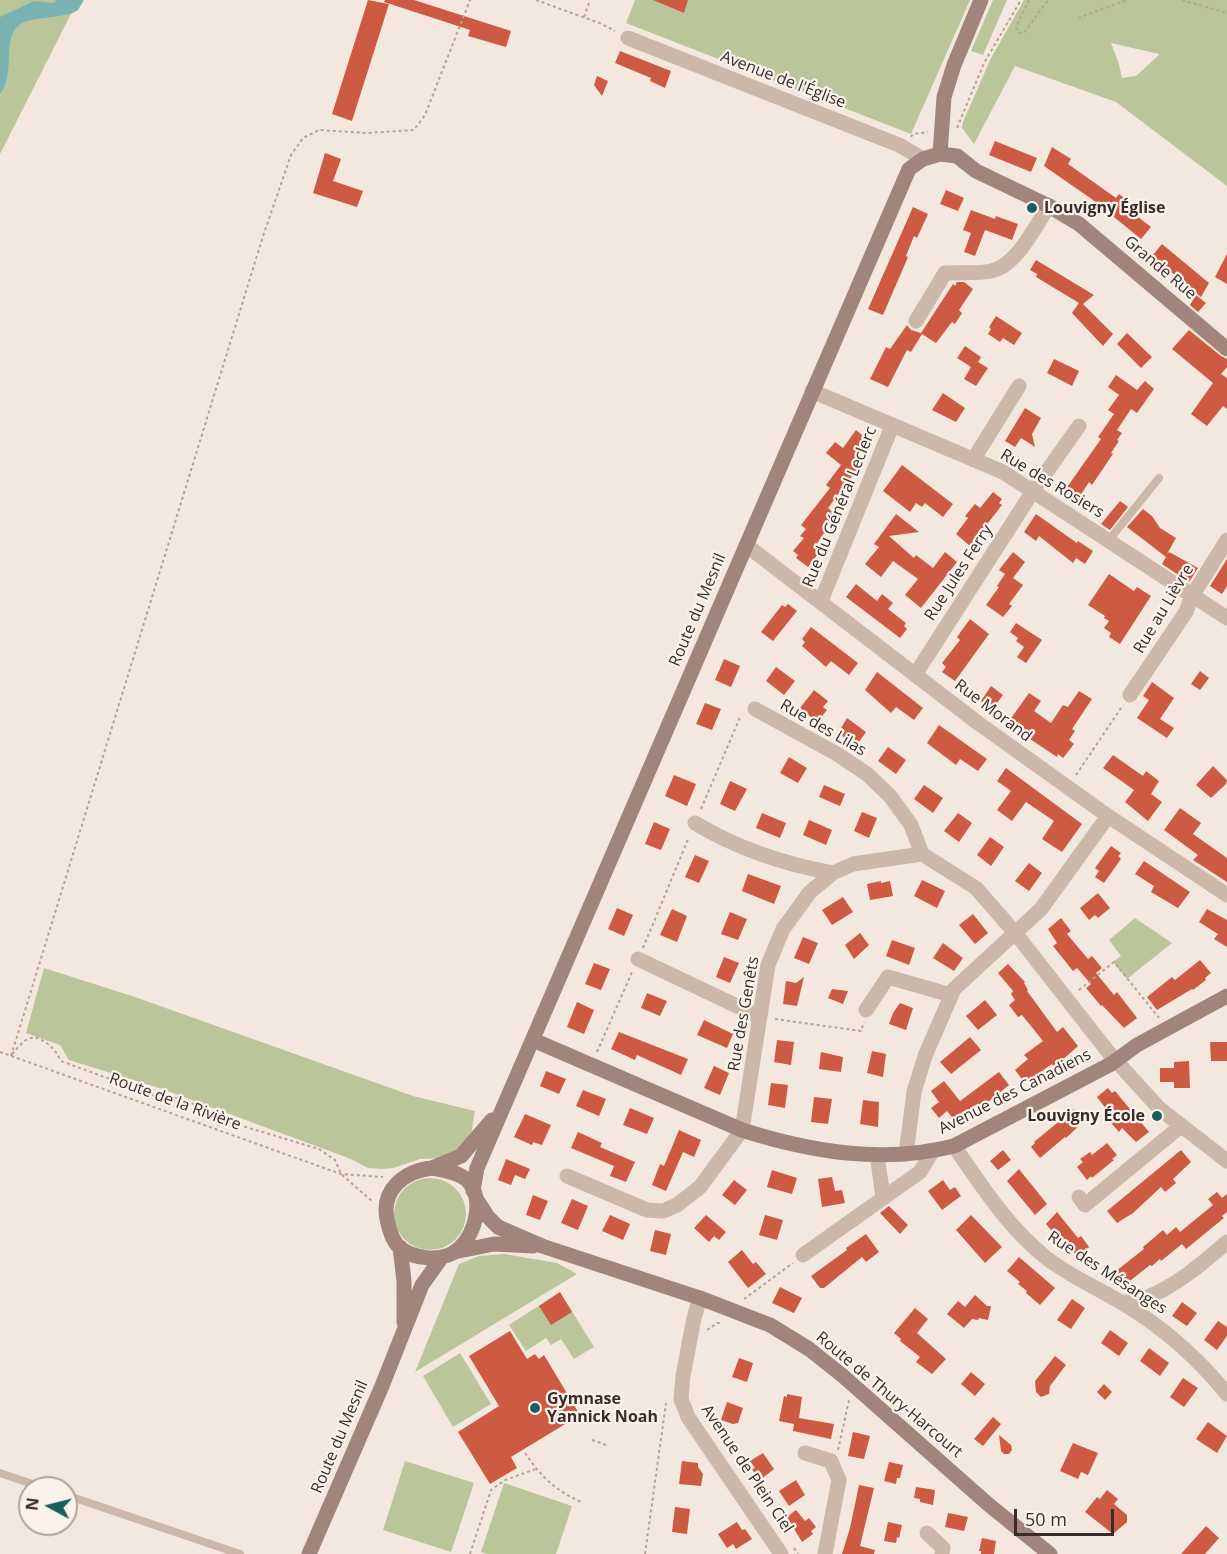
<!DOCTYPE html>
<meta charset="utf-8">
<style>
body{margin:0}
#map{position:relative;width:1227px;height:1554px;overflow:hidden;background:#f4e8de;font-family:"Open Sans",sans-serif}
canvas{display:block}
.north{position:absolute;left:18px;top:1476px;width:60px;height:60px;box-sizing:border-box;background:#fbf3eb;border:2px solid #aea49d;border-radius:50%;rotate:277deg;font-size:16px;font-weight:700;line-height:24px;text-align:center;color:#3a2d29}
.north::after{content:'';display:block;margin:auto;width:21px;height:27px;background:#1b5f5f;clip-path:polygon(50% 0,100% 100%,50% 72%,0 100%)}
.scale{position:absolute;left:1014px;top:1509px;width:100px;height:27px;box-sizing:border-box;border:3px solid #3a2d29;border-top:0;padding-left:8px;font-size:18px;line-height:21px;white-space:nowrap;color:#3a2d29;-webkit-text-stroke:4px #fbf3eb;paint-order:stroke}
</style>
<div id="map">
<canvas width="1227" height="1554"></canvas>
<div class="north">N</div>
<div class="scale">50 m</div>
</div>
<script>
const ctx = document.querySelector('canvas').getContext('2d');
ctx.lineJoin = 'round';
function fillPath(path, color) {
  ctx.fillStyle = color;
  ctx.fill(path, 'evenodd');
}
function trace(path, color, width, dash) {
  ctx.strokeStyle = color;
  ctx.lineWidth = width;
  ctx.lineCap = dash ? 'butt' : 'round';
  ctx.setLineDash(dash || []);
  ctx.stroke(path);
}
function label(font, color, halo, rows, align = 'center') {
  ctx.font = font + ' "Open Sans",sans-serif';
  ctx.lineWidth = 4.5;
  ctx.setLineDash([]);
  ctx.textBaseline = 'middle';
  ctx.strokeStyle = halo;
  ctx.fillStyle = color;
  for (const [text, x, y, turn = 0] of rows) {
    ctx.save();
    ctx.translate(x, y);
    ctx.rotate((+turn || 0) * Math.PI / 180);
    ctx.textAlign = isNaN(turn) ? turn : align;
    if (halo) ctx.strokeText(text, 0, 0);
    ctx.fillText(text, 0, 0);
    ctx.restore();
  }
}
const green = new Path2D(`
 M 0,0 L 78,0 L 0,154 Z
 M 635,0 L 970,0 L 911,134 L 626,23 Z
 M 993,0 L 1007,0 L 983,55 L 971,51 Z
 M 1024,0 L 1227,0 L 1227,186 L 1116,102 L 1015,66 L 974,144 L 962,128 L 963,122 L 991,58 ZM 1111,43 L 1159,54 L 1159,55 L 1136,76 L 1122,78 L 1119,64 Z
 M 1135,918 L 1172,943 L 1127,979 L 1113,962 L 1121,956 L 1109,940 Z
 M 44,968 L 135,997 L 413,1096 L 475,1111 L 471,1136 L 457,1150 L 442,1158 L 420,1159 L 393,1168 L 382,1169 L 368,1168 L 351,1159 L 162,1089 L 69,1060 L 60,1045 L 26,1033 Z
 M394 1214a36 36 0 1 1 72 0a36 36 0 1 1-72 0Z
 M 504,1254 L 557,1263 L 577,1274 L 415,1372 L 459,1264 L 479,1256 Z
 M 560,1292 L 594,1347 L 574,1359 L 561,1339 L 551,1345 L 546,1338 L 526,1351 L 509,1325 Z
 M 460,1353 L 491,1404 L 453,1427 L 423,1376 Z
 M 405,1461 L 474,1483 L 451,1552 L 383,1530 Z
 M 504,1483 L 572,1506 L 556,1554 L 487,1554 L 481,1552 Z`);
const water = new Path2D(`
 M 56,0 L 84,0 L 78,10 L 73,13 C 57,18 36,17 22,23 C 0,35 17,72 0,94 L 0,17 L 34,1 L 53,3 Z`);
const building = new Path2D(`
 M 368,0 L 389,4 L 352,121 L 332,114 Z
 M 385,0 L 414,0 L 511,31 L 506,47 L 468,36 L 470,30 L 384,2 Z
 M 653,0 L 688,0 L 684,13 Z
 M 620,51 L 671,71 L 665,88 L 650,81 L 651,78 L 615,63 Z
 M 597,76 L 608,81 L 602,96 L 594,85 Z
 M 995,141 L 1037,158 L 1031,172 L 989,155 Z
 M 1052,147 L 1071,159 L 1068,164 L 1116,198 L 1119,194 L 1132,204 L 1128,209 L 1151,227 L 1141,239 L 1093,200 L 1044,166 Z
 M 325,153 L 341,159 L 333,181 L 363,191 L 357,207 L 313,193 Z
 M 946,190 L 964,198 L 958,211 L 940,204 Z
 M 913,207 L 928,214 L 917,238 L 914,236 L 906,256 L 908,257 L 883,315 L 868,309 Z
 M 971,210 L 995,219 L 996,216 L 1018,224 L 1012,240 L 985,230 L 975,256 L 964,252 L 971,233 L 963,230 Z
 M 1162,244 L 1209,283 L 1201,297 L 1152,256 Z
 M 1227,254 L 1227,284 L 1215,277 Z
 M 1036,260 L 1094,295 L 1083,304 L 1113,334 L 1103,346 L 1072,313 L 1079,303 L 1036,277 L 1037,274 L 1030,270 Z
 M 957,282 L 964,282 L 973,289 L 959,310 L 962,313 L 955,324 L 952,322 L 936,343 L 922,334 L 911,352 L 907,350 L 888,387 L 870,379 L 886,347 L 890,349 L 907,325 L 911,330 L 921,333 L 953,284 L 955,286 Z
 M 1196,295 L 1206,303 L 1198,312 L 1190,305 Z
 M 996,316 L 1022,333 L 1014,345 L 1003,338 L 1000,342 L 988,334 L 991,329 L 989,327 Z
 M 1189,330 L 1221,356 L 1227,359 L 1227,367 L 1221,374 L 1227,378 L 1227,409 L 1223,406 L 1207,426 L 1191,414 L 1213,383 L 1172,349 Z
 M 1127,333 L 1152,357 L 1141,368 L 1117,344 Z
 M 965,346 L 981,357 L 978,362 L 988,368 L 976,386 L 964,379 L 971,367 L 957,358 Z
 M 1054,359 L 1079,371 L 1072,386 L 1047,373 Z
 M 1116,375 L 1137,390 L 1145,381 L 1154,389 L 1137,413 L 1131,409 L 1117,430 L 1122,433 L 1117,440 L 1119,441 L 1111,453 L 1113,454 L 1092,485 L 1089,482 L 1078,499 L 1065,490 L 1101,439 L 1098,437 L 1114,414 L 1108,410 L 1119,395 L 1108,387 Z
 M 943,393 L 965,408 L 956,422 L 932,410 Z
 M 1025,408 L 1041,418 L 1032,434 L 1035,447 L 1021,438 L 1015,447 L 1005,441 Z
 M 856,430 L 868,440 L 855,457 L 857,459 L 852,464 L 858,468 L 828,508 L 836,515 L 816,545 L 822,549 L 808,567 L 796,558 L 798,555 L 793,551 L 804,538 L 800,536 L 806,529 L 801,525 L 830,488 L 826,485 L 841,465 L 826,453 L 835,442 L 843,448 Z
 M 902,465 L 953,504 L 943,517 L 925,503 L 922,507 L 916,503 L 910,512 L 883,491 Z
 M 993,492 L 1002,499 L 999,503 L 1002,505 L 970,546 L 956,534 L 968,518 L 965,516 L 975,504 L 980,508 Z
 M 1120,501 L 1128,507 L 1110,530 L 1101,524 Z
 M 1143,509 L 1152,516 L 1160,528 L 1176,538 L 1167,554 L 1169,552 L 1198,568 L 1189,582 L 1162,564 L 1166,557 L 1127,527 Z
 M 896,514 L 919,532 L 889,536 L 914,558 L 916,555 L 933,568 L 945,552 L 957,562 L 921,608 L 905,595 L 918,579 L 893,561 L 881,577 L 865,564 L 879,547 L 874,544 Z
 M 1036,514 L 1077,543 L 1078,541 L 1093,551 L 1085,564 L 1076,558 L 1073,563 L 1039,536 L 1036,541 L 1024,532 Z
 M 1013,552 L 1025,562 L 1013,578 L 1023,585 L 1009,604 L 1012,606 L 1003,617 L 986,605 L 999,587 L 997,586 L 1005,574 L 999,570 Z
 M 1227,559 L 1227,586 L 1222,594 L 1210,586 Z
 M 1109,574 L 1134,591 L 1137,587 L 1151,596 L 1120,644 L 1109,637 L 1111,633 L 1104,628 L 1109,621 L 1104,618 L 1105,616 L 1088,605 Z
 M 856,584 L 877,601 L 882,594 L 893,603 L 888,609 L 906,623 L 904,626 L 907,629 L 900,638 L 846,597 Z
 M 788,604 L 797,611 L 773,641 L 761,632 L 782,605 L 785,607 Z
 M 970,619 L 989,634 L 955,681 L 942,672 L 946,667 L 942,663 L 960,640 L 957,637 Z
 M 1016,623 L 1042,640 L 1026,663 L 1017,657 L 1024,647 L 1016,641 L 1018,638 L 1010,632 Z
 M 811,627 L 858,663 L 849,675 L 831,661 L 826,667 L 802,646 L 805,642 L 802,639 Z
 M 724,659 L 740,666 L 731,687 L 715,680 Z
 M 776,667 L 795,681 L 784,695 L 766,681 Z
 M 1200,671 L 1209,678 L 1200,690 L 1191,684 Z
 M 877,672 L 923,708 L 914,720 L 896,707 L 891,713 L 865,690 Z
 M 1152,682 L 1174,698 L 1160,719 L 1174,728 L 1167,738 L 1137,718 L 1149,700 L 1143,696 Z
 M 991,686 L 1003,695 L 992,710 L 981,701 Z
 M 814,690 L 828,701 L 823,707 L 827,710 L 817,722 L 800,708 Z
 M 1079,691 L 1092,699 L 1072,729 L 1075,731 L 1069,740 L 1074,744 L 1063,758 L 1058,754 L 1057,757 L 1030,739 L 1032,737 L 1009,721 L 1029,693 L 1041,701 L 1034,711 L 1051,723 L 1063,705 L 1068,707 Z
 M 705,703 L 721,709 L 712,730 L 696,724 Z
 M 847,718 L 866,732 L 856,746 L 838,733 Z
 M 939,725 L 987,759 L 978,771 L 960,759 L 956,765 L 927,743 Z
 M 888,747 L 906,760 L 896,774 L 878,761 Z
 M 1113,755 L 1143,776 L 1146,771 L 1159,781 L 1151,794 L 1162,802 L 1148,821 L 1125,802 L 1134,790 L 1103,768 Z
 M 789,757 L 807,768 L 798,783 L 780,773 Z
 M 1213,766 L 1227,780 L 1226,784 L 1211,798 L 1196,785 Z
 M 1006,768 L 1082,824 L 1062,852 L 1042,839 L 1054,821 L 1026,802 L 1012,821 L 997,810 L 1011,791 L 997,781 Z
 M 674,775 L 696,784 L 687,806 L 665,796 Z
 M 730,781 L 747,789 L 735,811 L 720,804 Z
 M 824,785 L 845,794 L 840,806 L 819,797 Z
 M 924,785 L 943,798 L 933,813 L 914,799 Z
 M 1180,808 L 1201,823 L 1193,834 L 1227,858 L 1227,882 L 1193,860 L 1198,855 L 1164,830 Z
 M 862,812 L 877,818 L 869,838 L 854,831 Z
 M 762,813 L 786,823 L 780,838 L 756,828 Z
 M 958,813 L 972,823 L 959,842 L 944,831 Z
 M 809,820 L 832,830 L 826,845 L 803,835 Z
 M 654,822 L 670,829 L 661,850 L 645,844 Z
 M 990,837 L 1004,847 L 991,866 L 977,855 Z
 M 1111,846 L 1121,853 L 1118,856 L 1121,859 L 1104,883 L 1095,877 L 1099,871 L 1095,868 Z
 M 695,855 L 709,861 L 699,883 L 685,877 Z
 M 1144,861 L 1190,892 L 1178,908 L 1151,892 L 1154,886 L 1135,874 Z
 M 1029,863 L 1042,873 L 1029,891 L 1015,881 Z
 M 748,874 L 781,886 L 774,904 L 742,891 Z
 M 922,880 L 945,891 L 937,908 L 914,896 Z
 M 881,881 L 881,883 L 890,881 L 893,896 L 870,900 L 867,884 Z
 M 1098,893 L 1110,908 L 1098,918 L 1095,915 L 1089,920 L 1080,908 Z
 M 843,897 L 853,912 L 832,925 L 822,910 Z
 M 617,908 L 633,915 L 624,936 L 608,929 Z
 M 672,909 L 687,916 L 677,942 L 660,935 Z
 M 1207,909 L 1227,920 L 1227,947 L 1214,939 L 1218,934 L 1199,922 Z
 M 730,912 L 747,919 L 738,940 L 721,934 Z
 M 973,914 L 988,933 L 975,944 L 959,925 Z
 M 1061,918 L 1071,931 L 1067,934 L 1077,946 L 1088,959 L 1092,956 L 1102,968 L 1096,973 L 1114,995 L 1117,992 L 1137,1018 L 1124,1028 L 1102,1005 L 1101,1006 L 1086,988 L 1091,984 L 1077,968 L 1073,971 L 1053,946 L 1057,943 L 1048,929 Z
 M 860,933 L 869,945 L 854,959 L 845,945 Z
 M 803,937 L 818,943 L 809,964 L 794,958 Z
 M 892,940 L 915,948 L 909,965 L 886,956 Z
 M 943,943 L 963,958 L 954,971 L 933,958 Z
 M 724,957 L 739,963 L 730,983 L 716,977 Z
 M 1200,960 L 1211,973 L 1205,978 L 1206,980 L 1193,990 L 1192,989 L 1157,1010 L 1147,997 L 1172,977 L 1175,980 Z
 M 594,963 L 610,969 L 601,990 L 585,984 Z
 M 1008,964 L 1025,982 L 1024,983 L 1028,990 L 1027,991 L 1057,1032 L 1063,1027 L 1078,1046 L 1060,1062 L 1059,1061 L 1053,1066 L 1052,1064 L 1025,1083 L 1015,1070 L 1028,1059 L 1024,1055 L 1043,1041 L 1022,1015 L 1018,1017 L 1009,1005 L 1015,1000 L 1011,994 L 1013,991 L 998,973 Z
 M 804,977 L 797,1006 L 783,1004 L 786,981 L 796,983 Z
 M 832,989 L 848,991 L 843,1004 L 828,998 Z
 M 647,993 L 667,1001 L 660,1016 L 641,1008 Z
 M 985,1000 L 997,1015 L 978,1030 L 966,1016 Z
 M 577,1002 L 594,1010 L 584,1034 L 567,1027 Z
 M 900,1003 L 913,1008 L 906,1030 L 889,1024 L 893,1013 Z
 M 704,1020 L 733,1034 L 727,1048 L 697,1035 Z
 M 619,1032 L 688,1059 L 681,1075 L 637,1055 L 635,1060 L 611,1049 Z
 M 970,1037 L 981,1050 L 951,1074 L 940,1062 Z
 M 777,1040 L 794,1042 L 791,1065 L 774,1062 Z
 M 1210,1042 L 1227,1042 L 1227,1061 L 1211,1061 Z
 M 872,1051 L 886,1054 L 883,1077 L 867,1073 Z
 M 821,1052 L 843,1057 L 841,1072 L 819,1069 Z
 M 1189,1061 L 1190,1088 L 1174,1088 L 1174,1082 L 1160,1082 L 1160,1068 L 1174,1068 L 1174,1062 Z
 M 714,1066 L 729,1073 L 720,1095 L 704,1088 Z
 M 546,1071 L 566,1079 L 559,1094 L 540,1086 Z
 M 999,1072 L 1009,1085 L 983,1106 L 982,1104 L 978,1108 L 975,1105 L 955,1121 L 947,1111 L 939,1118 L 931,1108 L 939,1102 L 931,1091 L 944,1081 L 960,1101 Z
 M 771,1083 L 788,1085 L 785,1108 L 768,1105 Z
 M 1108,1088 L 1112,1093 L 1115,1091 L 1149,1132 L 1136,1142 L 1122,1128 L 1119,1132 L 1106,1117 L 1110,1114 L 1097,1097 Z
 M 583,1090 L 606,1099 L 599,1116 L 576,1106 Z
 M 814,1097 L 832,1099 L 828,1124 L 811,1122 Z
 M 863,1100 L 879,1102 L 878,1127 L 860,1124 Z
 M 630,1108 L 654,1118 L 647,1134 L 623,1125 Z
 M 1074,1109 L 1084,1121 L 1066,1138 L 1065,1137 L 1040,1158 L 1031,1147 L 1035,1143 L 1034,1142 Z
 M 525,1114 L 551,1125 L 542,1145 L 533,1142 L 532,1145 L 514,1137 Z
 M 679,1130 L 701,1140 L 694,1157 L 683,1152 L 666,1191 L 652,1185 L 660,1164 L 664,1166 Z
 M 578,1132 L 602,1143 L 600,1147 L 635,1162 L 626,1182 L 610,1176 L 614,1166 L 571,1148 Z
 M 1107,1143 L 1117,1155 L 1112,1159 L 1114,1160 L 1092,1178 L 1091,1176 L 1087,1180 L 1077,1167 L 1083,1162 L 1080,1159 L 1090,1152 L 1092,1155 Z
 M 1003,1150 L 1011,1160 L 998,1170 L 990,1161 Z
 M 1181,1150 L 1191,1162 L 1173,1179 L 1176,1183 L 1165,1192 L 1161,1187 L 1133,1213 L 1117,1223 L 1107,1211 Z
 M 506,1159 L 530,1169 L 525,1179 L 515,1175 L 511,1185 L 498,1180 Z
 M 1019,1169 L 1047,1204 L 1035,1215 L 1007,1181 Z
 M 772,1170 L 797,1178 L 792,1194 L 767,1187 Z
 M 832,1177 L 835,1191 L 842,1190 L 845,1203 L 822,1207 L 818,1179 Z
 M 734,1180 L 747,1190 L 735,1205 L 722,1195 Z
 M 943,1180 L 950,1190 L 955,1187 L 961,1196 L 942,1210 L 928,1191 Z
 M 1217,1192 L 1222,1198 L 1227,1194 L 1227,1212 L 1222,1216 L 1224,1218 L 1186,1249 L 1182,1244 L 1161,1261 L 1160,1259 L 1152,1266 L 1150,1265 L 1126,1284 L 1121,1284 L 1116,1278 L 1116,1271 L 1144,1249 L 1143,1247 L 1163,1230 L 1167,1235 L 1176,1227 L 1180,1232 L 1213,1205 L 1208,1199 Z
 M 533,1195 L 548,1201 L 540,1220 L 526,1215 Z
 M 572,1199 L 588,1206 L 578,1230 L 561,1223 Z
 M 889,1206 L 908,1225 L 900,1234 L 880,1213 Z
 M 1057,1212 L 1078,1238 L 1081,1236 L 1089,1247 L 1081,1257 L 1078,1253 L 1076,1255 L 1068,1246 L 1066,1248 L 1046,1224 Z
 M 610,1215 L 630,1224 L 623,1240 L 602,1231 Z
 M 706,1215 L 726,1232 L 719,1240 L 714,1236 L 709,1242 L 694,1228 Z
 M 765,1215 L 783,1220 L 777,1240 L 759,1235 Z
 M 971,1215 L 1002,1247 L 985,1263 L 956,1230 Z
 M 655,1230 L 671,1234 L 666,1255 L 650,1251 Z
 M 866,1234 L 879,1252 L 866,1262 L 862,1257 L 824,1288 L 820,1288 L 811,1276 L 847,1250 L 846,1248 Z
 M 742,1250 L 753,1264 L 756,1262 L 766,1274 L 748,1288 L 728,1262 Z
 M 1019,1257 L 1055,1288 L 1040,1305 L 1026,1293 L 1027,1291 L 1018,1284 L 1020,1282 L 1007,1271 Z
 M 780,1287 L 802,1298 L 794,1313 L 772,1303 Z
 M 560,1292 L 572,1312 L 551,1325 L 539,1306 Z
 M 975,1295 L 987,1306 L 991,1306 L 988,1320 L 979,1318 L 978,1320 L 972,1319 L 964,1328 L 947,1314 L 958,1301 L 965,1307 Z
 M 1072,1299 L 1085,1308 L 1071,1329 L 1057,1320 Z
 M 1182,1302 L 1197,1313 L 1187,1326 L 1172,1316 Z
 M 915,1308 L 928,1319 L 917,1333 L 946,1359 L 932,1374 L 916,1362 L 920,1357 L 900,1341 L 901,1339 L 894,1333 Z
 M 1218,1321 L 1227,1327 L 1227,1336 L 1217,1350 L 1204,1340 Z
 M 1110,1330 L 1128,1343 L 1119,1356 L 1101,1343 Z
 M 510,1331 L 527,1359 L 535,1354 L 539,1359 L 544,1355 L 580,1415 L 511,1457 L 517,1468 L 490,1484 L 458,1432 L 499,1406 L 469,1356 Z
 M 1149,1348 L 1169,1363 L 1160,1376 L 1140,1361 Z
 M 1055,1356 L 1066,1365 L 1050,1386 L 1049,1394 L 1041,1397 L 1036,1392 L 1035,1381 Z
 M 739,1358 L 753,1363 L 747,1382 L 732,1377 Z
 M 971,1372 L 985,1384 L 975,1396 L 961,1384 Z
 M 1183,1378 L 1198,1388 L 1184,1407 L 1170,1397 Z
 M 1104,1384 L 1112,1392 L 1105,1400 L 1097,1392 Z
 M 787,1394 L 802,1397 L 799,1418 L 834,1424 L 831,1439 L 793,1431 L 794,1424 L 779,1421 L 784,1396 L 787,1397 Z
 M 727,1402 L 743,1408 L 738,1423 L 733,1424 L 721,1420 Z
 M 993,1417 L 1001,1424 L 983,1446 L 974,1439 Z
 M 1208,1422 L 1227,1436 L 1217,1453 L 1196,1439 Z
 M 853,1432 L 870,1436 L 864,1459 L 848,1456 Z
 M 999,1435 L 1011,1445 L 1012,1450 L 1009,1454 L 1004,1454 L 1001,1451 Z
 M 1073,1443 L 1098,1453 L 1088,1475 L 1081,1472 L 1078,1479 L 1060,1471 Z
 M 763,1453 L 774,1469 L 760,1480 L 752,1469 L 755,1468 L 750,1461 Z
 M 682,1461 L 698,1463 L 698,1467 L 703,1474 L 701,1486 L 679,1484 Z
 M 889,1462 L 903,1465 L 900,1478 L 897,1478 L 896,1484 L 884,1481 Z
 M 796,1480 L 805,1495 L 789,1506 L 779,1491 Z
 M 859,1485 L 874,1488 L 860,1546 L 875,1550 L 874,1554 L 842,1554 L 850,1528 Z
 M 916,1487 L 935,1490 L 933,1505 L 920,1502 L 920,1499 L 914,1498 Z
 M 1107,1490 L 1118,1499 L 1114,1504 L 1127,1515 L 1127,1522 L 1113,1534 L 1085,1512 L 1097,1497 L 1100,1499 Z
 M 675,1507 L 690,1509 L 687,1534 L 672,1532 Z
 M 796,1510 L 805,1521 L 809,1518 L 816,1527 L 811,1531 L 813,1534 L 802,1542 L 787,1517 Z
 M 948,1513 L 968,1517 L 964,1531 L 945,1527 Z
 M 737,1522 L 742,1530 L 745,1529 L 752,1539 L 736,1549 L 733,1544 L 727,1548 L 718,1534 Z
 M 888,1522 L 902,1525 L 899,1538 L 897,1537 L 896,1543 L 884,1541 Z
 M 1206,1526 L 1219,1538 L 1205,1554 L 1181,1554 Z
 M 982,1538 L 996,1541 L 994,1554 L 981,1554 L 981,1551 L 979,1551 Z`);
const path = new Path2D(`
 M 536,0 L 602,24 L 615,31
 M 1029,0 L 1017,25 L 1016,28 L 1020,33 L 1024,33 L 1048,0
 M 1182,0 L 1227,13
 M 584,17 L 590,0
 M 1078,18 L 1127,0
 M 957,128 L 984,63 L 1021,0
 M 911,137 L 913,134 L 928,132
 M 1076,775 L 1123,705
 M 701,809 L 741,715
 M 643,948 L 689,837
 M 1079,990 L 1114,962 L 1159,1018
 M 775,1019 L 861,1031 L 864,1022
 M 0,1052 L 341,1174 L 383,1177
 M 597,1052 L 632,972
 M 12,1054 L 24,1041 L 34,1037 C 49,1042 54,1048 61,1061 L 153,1095 L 165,1094 L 202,1107 L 206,1115 L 319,1149 L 335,1160 L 341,1174 L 373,1202
 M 11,1056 L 263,236 L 291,155 L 303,138 L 319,130 L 367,133 L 414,130 L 425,115 L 470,0
 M 744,1299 L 793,1263
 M 707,1330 L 717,1323 L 723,1323
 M 592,1440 L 606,1445
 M 838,1450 L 849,1400
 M 525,1453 C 542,1478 555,1490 583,1503
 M 794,1548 L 798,1554
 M 470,1554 L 491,1490 L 505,1480 L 536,1469
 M 645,1554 L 666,1403`);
const lane = new Path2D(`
 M 1109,540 L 1159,478
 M 0,1473 L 44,1488
 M 66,1495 L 240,1554`);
const street = new Path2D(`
 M 628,38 L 899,145 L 923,159
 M 916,321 L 945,273 C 960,272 977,274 991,271 C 1017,266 1035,226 1049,206
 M 812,391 L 1003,472 L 1227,618
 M 973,460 L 1019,386
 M 746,545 L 978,723 L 1108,816 L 1227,895
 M 821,601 L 892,426
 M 915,675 L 1033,491 L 1079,426
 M 1130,695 L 1186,612 L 1192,596 L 1227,540
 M 755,709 L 837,754 L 867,774 L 890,796 L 911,825 L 922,854 L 976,888 L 1016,934 L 1109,1053 L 1137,1084 L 1160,1109 L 1227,1161
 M 695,823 C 738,849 783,864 833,873
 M 638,959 L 760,1017
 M 866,1010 L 888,977 L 951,995
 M 954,1146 C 981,1185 1007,1226 1044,1256 C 1066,1274 1095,1287 1119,1301 C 1160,1325 1197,1357 1227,1394
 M 906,1154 L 914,1092 L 925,1056 L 954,989 L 1041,909 L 1108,816
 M 877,1155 L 883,1197
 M 567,1176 L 647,1210 L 663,1211 L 677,1205 L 700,1187 L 742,1130 L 768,965 L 783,929 L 810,892 L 833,873 L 853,864 L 922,854
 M 1079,1197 L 1085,1205 L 1181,1126
 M 803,1255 L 920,1172 L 932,1152
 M 700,1298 L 694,1318 L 683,1376 L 681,1399 L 688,1417 L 781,1554
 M 1122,1303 C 1129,1301 1138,1301 1145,1298 C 1175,1287 1203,1263 1227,1242
 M 805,1453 L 831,1461 L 839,1480 L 825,1554
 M 927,1533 L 943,1548 L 942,1554`);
const secondary = new Path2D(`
 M 940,154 L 944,97 L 954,65 L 981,0
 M 533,1040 L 742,1130 C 811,1152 883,1164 954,1146 L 1111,1064 L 1137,1045 L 1227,996
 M 432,1168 C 443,1170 458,1172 467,1180 C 486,1199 475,1240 453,1253 C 438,1261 414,1259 400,1248 C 392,1241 389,1229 387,1219 C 381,1189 405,1171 432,1168 Z
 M 432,1168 L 461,1156 L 492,1120
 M 473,1191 L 477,1168 L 909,169 L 923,159 L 940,154 L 957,156 L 976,171 L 1049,206 L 1079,224 L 1227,349
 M 477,1200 L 488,1217 L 498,1227 L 542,1246 L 700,1298 L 770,1325 L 809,1349 L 843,1376 L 989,1505 L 1050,1554
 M 400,1247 L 404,1281 L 404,1322
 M 454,1252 L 494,1244 L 533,1246
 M 309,1554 L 382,1386 L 422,1285 L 442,1257`);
const markers = [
 [1032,208,6,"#1b5f5f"],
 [1157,1116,6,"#1b5f5f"],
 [535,1408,6,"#1b5f5f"]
];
const streetNames = [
 ["Avenue de l'Église",783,80,21],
 ["Grande Rue",1160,268,40],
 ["Rue des Rosiers",1052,484,31],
 ["Rue du Général Leclerc",840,507,-68],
 ["Rue Jules Ferry",959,573,-57],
 ["Rue au Lièvre",1164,609,-59],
 ["Route du Mesnil",698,610,-67],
 ["Rue Morand",993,711,37],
 ["Rue des Lilas",823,728,30],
 ["Rue des Genêts",744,1014,-80],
 ["Avenue des Canadiens",1015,1092,-27],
 ["Route de la Rivière",175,1102,20],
 ["Rue des Mésanges",1107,1273,33],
 ["Route de Thury-Harcourt",889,1395,40],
 ["Route du Mesnil",340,1437,-67],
 ["Avenue de Plein Ciel",747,1469,56]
];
const poiNames = [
 ["Louvigny Église",1044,208],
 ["Louvigny École",1145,1116,"right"],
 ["Gymnase",547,1399],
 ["Yannick Noah",547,1417]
];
fillPath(green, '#bac59c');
fillPath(water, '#7bb3b2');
fillPath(building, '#cd5b43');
trace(path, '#b9a193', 2, [3, 3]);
trace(lane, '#cdb7a9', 8);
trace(street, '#cdb7a9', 15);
trace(secondary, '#a1857a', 15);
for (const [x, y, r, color] of markers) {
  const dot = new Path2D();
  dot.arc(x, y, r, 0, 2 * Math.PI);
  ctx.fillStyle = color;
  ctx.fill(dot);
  trace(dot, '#fbf3eb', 2);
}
label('16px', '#3a2d29', '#fbf3eb', streetNames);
label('bold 16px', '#3a2d29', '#fbf3eb', poiNames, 'left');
</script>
